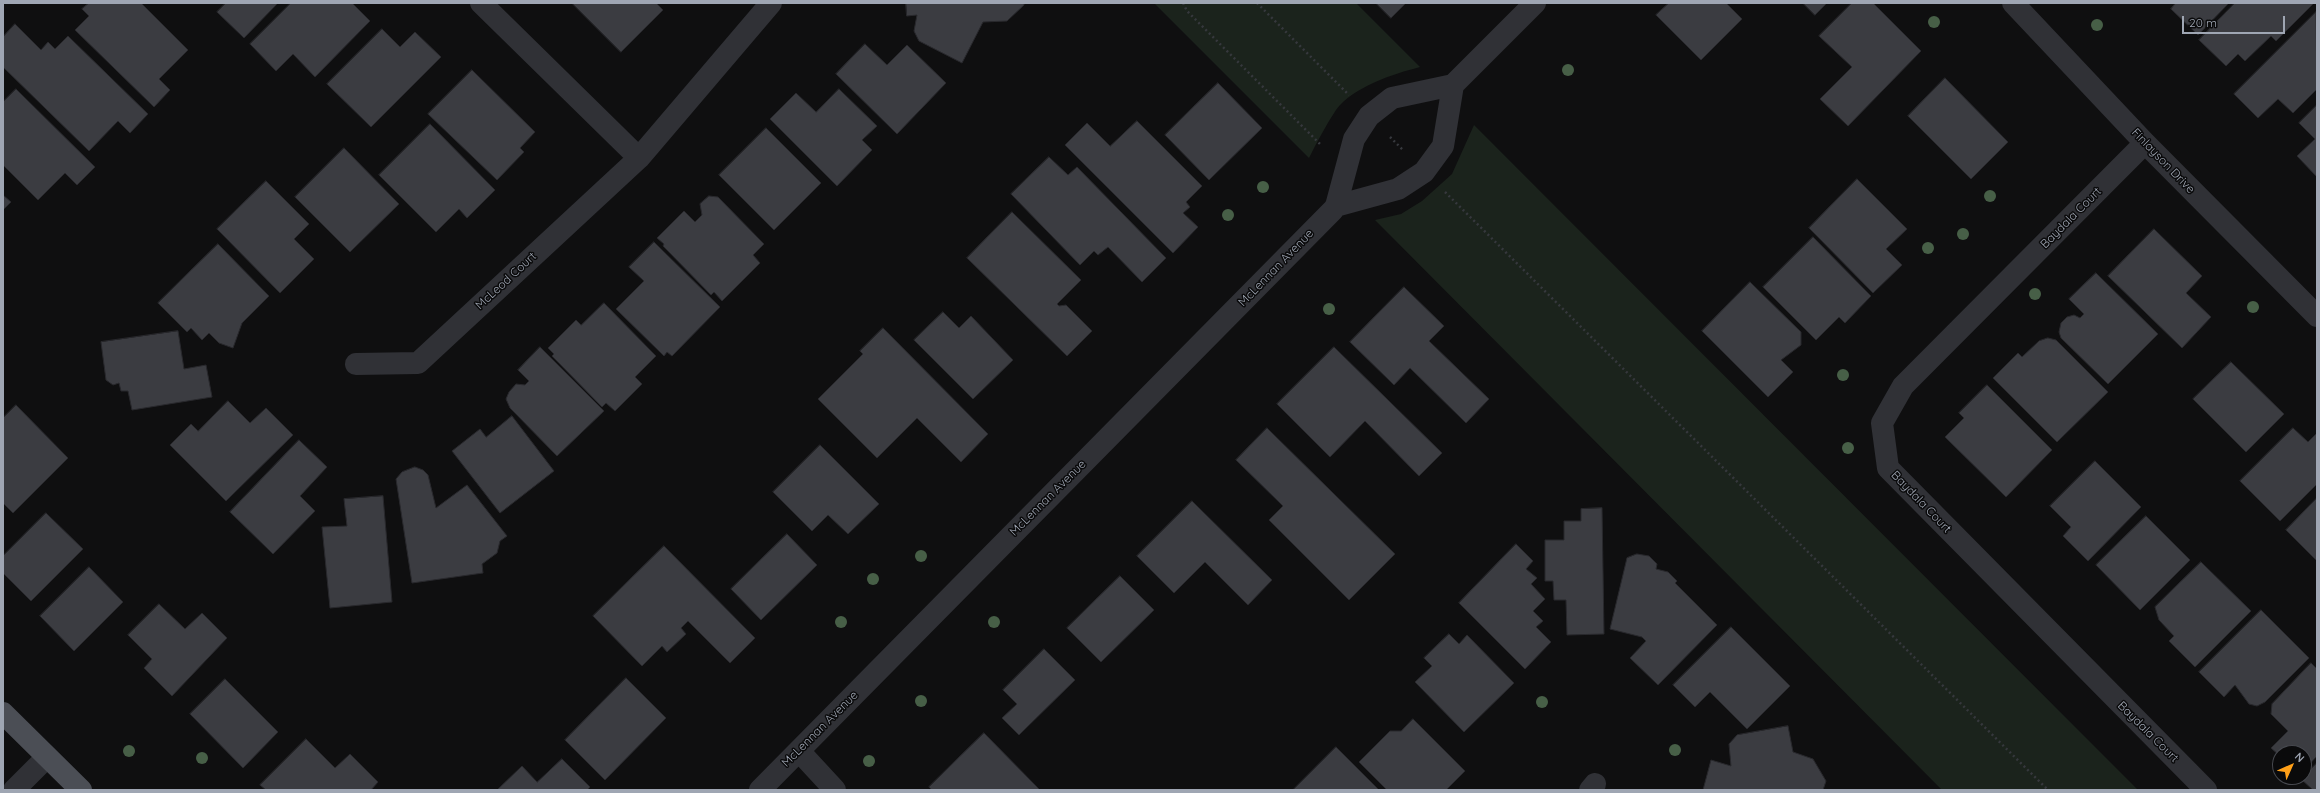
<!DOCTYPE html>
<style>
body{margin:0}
#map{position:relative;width:2320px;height:793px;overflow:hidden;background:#0f0f10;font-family:Quicksand,sans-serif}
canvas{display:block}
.frame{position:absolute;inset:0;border:4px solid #9fa6b3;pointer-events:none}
.north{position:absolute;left:2272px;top:745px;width:40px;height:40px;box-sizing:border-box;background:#0a0a0b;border:1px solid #46484e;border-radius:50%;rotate:45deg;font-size:11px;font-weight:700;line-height:16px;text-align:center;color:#9fa6b3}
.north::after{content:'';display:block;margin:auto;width:14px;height:18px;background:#ffa018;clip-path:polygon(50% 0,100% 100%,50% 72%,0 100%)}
.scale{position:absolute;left:2182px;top:16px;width:103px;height:18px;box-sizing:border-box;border:2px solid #9fa6b3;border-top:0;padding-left:5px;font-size:12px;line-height:14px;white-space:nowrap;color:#9fa6b3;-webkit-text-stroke:3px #0a0a0b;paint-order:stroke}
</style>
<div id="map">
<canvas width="2320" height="793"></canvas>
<div class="frame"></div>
<div class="north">N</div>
<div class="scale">20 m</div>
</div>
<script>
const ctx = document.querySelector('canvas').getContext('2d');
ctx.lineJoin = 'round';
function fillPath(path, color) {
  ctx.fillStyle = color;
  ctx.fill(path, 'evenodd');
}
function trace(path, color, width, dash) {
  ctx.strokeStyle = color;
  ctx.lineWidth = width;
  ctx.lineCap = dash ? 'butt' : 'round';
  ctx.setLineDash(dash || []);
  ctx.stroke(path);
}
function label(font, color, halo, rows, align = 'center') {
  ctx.font = font + ' Quicksand,sans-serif';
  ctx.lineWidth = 3;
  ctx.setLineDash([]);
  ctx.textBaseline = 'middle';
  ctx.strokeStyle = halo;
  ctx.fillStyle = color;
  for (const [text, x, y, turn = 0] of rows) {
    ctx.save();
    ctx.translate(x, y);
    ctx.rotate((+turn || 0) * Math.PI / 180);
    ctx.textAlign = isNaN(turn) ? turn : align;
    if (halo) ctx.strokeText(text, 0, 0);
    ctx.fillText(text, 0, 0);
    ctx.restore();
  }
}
const green = new Path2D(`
 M 1154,3 L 1356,3 L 1420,67 C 1393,74 1353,87 1336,110 C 1326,125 1317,142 1309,158 Z
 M 1474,125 L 2138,790 L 1942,790 L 1375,220 L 1401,214 L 1422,201 L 1452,174 Z`);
const building = new Path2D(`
 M 89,3 L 141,3 L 188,50 L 159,79 L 170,90 L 154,107 L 75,30 L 89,16 L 82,9 Z
 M 226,3 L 278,3 L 244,38 L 217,12 Z
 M 291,3 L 352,3 L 370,21 L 315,77 L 293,54 L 276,71 L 250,44 Z
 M 572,3 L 656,3 L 663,10 L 621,52 Z
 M 906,3 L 1024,3 L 1024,5 L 1007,21 L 983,22 L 962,63 L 919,41 L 914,31 L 917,15 L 907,16 Z
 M 1376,3 L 1406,3 L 1391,18 Z
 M 1669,3 L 1726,3 L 1742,19 L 1701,60 L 1656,15 Z
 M 1803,3 L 1827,3 L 1815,15 Z
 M 1852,3 L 1873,3 L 1921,51 L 1848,126 L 1820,99 L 1852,67 L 1819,36 Z
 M 2176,3 L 2229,3 L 2198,35 L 2171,9 Z
 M 2235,3 L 2314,3 L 2276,41 L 2271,36 L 2245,61 L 2238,54 L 2226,66 L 2199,40 Z
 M 2316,12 L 2317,89 L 2293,113 L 2278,99 L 2258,118 L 2234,94 Z
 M 15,24 L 41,50 L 48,42 L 55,49 L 68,36 L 148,114 L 130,133 L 118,121 L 89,151 L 3,67 L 3,37 Z
 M 382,29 L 400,47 L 415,32 L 441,57 L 371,127 L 327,84 Z
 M 865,44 L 887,65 L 907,45 L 946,83 L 897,134 L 836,74 Z
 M 472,70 L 535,132 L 520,148 L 524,152 L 497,180 L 428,114 Z
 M 1945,78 L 2008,142 L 1971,179 L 1908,116 Z
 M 1218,83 L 1262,128 L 1209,180 L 1165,135 Z
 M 16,89 L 95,167 L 77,185 L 65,173 L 38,200 L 3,165 L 3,102 Z
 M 839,89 L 877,126 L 862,140 L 872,150 L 837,186 L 770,119 L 796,93 L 816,112 Z
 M 2317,105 L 2317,177 L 2297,156 L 2315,139 L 2299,123 Z
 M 1137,121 L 1202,186 L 1186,202 L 1190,207 L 1183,213 L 1198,227 L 1173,253 L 1065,145 L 1087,123 L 1110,146 Z
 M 430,124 L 495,190 L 467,218 L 459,209 L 436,232 L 379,175 Z
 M 766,128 L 821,183 L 774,230 L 719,175 Z
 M 344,148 L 399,204 L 350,252 L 295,197 Z
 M 1049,157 L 1068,175 L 1077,167 L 1166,258 L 1142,282 L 1108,247 L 1098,255 L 1094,251 L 1080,265 L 1011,194 Z
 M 1857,179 L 1907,229 L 1886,249 L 1902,265 L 1873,293 L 1809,228 Z
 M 266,181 L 309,224 L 294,239 L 314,259 L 280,293 L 217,229 Z
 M 3,195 L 11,202 L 3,210 Z
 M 709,196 L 718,197 L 764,244 L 753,255 L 760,263 L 722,301 L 714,292 L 711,295 L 663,246 L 664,244 L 657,238 L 684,211 L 695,222 L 702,215 L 700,204 Z
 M 1012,212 L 1081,280 L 1057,304 L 1059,306 L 1066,305 L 1092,331 L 1067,356 L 967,258 Z
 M 2154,229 L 2202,276 L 2186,293 L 2211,317 L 2182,348 L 2108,276 Z
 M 1813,237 L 1871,296 L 1845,323 L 1839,317 L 1816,340 L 1763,287 Z
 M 654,242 L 720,307 L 672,356 L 667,352 L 664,356 L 616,309 L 644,281 L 629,267 Z
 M 218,244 L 269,296 L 242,323 L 233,348 L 219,343 L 209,333 L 202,340 L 191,328 L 187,332 L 158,303 Z
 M 2096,273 L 2158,334 L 2108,384 L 2061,338 L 2059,332 L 2061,323 L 2067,317 L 2074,315 L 2080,318 L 2084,314 L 2069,299 Z
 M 1750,282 L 1801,332 L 1801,345 L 1781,360 L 1793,372 L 1768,397 L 1702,331 Z
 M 1404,287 L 1444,326 L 1429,341 L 1489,399 L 1466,423 L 1410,368 L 1394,385 L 1350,342 Z
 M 604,303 L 656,356 L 635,377 L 642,384 L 615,411 L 606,403 L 602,407 L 552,356 L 554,354 L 548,348 L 576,320 L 581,325 Z
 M 943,312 L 959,328 L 971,316 L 1013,360 L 973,399 L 914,340 Z
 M 883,328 L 988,434 L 961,462 L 917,418 L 877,458 L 818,399 L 863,354 L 860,351 Z
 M 178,331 L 184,369 L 206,365 L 212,397 L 132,410 L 128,391 L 121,391 L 119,383 L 113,385 L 106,380 L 101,342 Z
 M 2048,338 L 2056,340 L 2108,392 L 2057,442 L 1993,378 L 2018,353 L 2022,357 L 2039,341 Z
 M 540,347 L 604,411 L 557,456 L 510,408 L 506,399 L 509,392 L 516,384 L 525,385 L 529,381 L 518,370 Z
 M 1334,347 L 1442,453 L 1419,476 L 1365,421 L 1330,457 L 1277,404 Z
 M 2231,362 L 2284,414 L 2246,452 L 2193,399 Z
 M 1987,385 L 2052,450 L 2006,497 L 1945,437 L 1964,418 L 1959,413 Z
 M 228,401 L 250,423 L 266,408 L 293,435 L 226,501 L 170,445 L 191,424 L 198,431 Z
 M 16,405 L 68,458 L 13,513 L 3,503 L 3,418 Z
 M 512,416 L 554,471 L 500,513 L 452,451 L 480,429 L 486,437 Z
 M 1267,428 L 1395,554 L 1349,600 L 1269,520 L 1283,506 L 1236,460 Z
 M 2293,428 L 2308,442 L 2317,433 L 2317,484 L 2280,521 L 2240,481 Z
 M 299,440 L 327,467 L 300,496 L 315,511 L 273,554 L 230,512 Z
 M 820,445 L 879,504 L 848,534 L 828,515 L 812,531 L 773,492 Z
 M 2095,461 L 2141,507 L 2088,561 L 2063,536 L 2071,527 L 2050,506 Z
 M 415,467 L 423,470 L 428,475 L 436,508 L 467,485 L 507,536 L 500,541 L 497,553 L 482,564 L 483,573 L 412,583 L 396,479 L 402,472 Z
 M 383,496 L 392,602 L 330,608 L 322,527 L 347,526 L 344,499 Z
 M 2317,498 L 2317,561 L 2286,530 Z
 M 1192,501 L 1272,580 L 1248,605 L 1205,562 L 1174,593 L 1137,556 Z
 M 1602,508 L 1604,634 L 1567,635 L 1566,600 L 1554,600 L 1553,581 L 1545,581 L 1545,540 L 1564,540 L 1564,521 L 1581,521 L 1581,509 Z
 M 46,513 L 83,549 L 31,601 L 3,573 L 3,556 Z
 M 2146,516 L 2190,560 L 2140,610 L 2096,565 Z
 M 787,534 L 817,565 L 761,620 L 731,589 Z
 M 1516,544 L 1533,561 L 1526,569 L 1537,578 L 1531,584 L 1545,599 L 1533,611 L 1543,621 L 1536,627 L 1551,642 L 1525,669 L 1459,603 Z
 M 664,546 L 755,638 L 730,663 L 688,621 L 681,628 L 686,634 L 667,652 L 662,646 L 642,666 L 593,616 Z
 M 1637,554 L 1649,556 L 1657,564 L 1656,569 L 1668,572 L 1677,581 L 1675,583 L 1717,625 L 1658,685 L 1630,658 L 1646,641 L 1642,637 L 1610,629 L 1627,558 Z
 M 2201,562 L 2251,611 L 2195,667 L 2169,641 L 2174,636 L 2159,620 L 2155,607 Z
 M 89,567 L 123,602 L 74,651 L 40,616 Z
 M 1120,576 L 1154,610 L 1101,662 L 1067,628 Z
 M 159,604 L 185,629 L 202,613 L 227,638 L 172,696 L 144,668 L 152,659 L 128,635 Z
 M 2261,610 L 2309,658 L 2265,702 L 2257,706 L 2249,704 L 2235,685 L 2224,697 L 2199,672 Z
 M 1731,627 L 1790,686 L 1747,729 L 1710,692 L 1695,707 L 1673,685 Z
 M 1449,634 L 1459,644 L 1467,635 L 1514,683 L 1464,732 L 1415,682 L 1432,666 L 1424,658 Z
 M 1044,649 L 1075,680 L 1019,735 L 1002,718 L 1017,704 L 1003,690 Z
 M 2311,663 L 2317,669 L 2317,756 L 2304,770 L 2304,753 L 2280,753 L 2280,756 L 2271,748 L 2288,731 L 2271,714 L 2272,704 Z
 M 626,678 L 666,718 L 605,780 L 565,740 Z
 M 225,679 L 278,732 L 243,768 L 190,714 Z
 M 1413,719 L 1465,771 L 1446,790 L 1387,790 L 1359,762 L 1390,731 L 1401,731 Z
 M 1788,726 L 1793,752 L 1813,759 L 1826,781 L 1823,790 L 1703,790 L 1711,760 L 1731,766 L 1729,744 L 1737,735 Z
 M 984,733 L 1039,789 L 1039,790 L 932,790 L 929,787 Z
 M 306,739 L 335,768 L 350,754 L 378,782 L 371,790 L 266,790 L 260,785 Z
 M 1336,747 L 1379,790 L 1293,790 Z
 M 562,759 L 590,787 L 587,790 L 497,790 L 522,766 L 537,782 Z
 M 2317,763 L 2317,790 L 2313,790 L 2301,779 Z`);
const path = new Path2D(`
 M 1183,3 L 1187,11 L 1322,146
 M 1257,3 L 1349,95
 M 1390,137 L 1403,150
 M 1445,192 L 2048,790`);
const minor = new Path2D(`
 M 481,3 L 639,158
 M 2013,3 L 2145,143 L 2317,316
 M 2145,143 L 1903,386 L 1882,423 L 1888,468 L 2206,790
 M 1336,206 L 1398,189 L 1424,172 L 1443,146 L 1453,85
 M 356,364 L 418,363 L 639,158 L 771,3
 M 799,751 L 835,790
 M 14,790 L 47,757
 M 760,790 L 1333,210 L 1336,206 L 1354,139 L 1369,116 L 1392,98 L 1453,85 L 1535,3
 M 1590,790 L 1595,784`);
const major = new Path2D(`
 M 3,713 L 81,790`);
const trees = [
 [1934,22],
 [2097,25],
 [1568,70],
 [1263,187],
 [1990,196],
 [1228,215],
 [1963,234],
 [1928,248],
 [2035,294],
 [2253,307],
 [1329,309],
 [1843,375],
 [1848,448],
 [921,556],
 [873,579],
 [841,622],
 [994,622],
 [921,701],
 [1542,702],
 [1675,750],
 [129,751],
 [202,758],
 [869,761]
];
const streetNames = [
 ["Finlayson Drive",2163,161,46],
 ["Baydala Court",2071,218,-45],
 ["McLennan Avenue",1276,268,-46],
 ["McLeod Court",506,281,-43],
 ["McLennan Avenue",1048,498,-45],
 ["Baydala Court",1921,502,46],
 ["McLennan Avenue",820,729,-45],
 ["Baydala Court",2148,732,45]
];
fillPath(green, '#1b231c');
fillPath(building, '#3b3c41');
trace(building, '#29292d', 1);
trace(path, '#36383d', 2.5, [2, 3]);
trace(minor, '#303136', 22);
trace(major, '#4b4e55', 22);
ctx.fillStyle = '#475f47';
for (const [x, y] of trees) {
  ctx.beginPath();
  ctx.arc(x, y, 6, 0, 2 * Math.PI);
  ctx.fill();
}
label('12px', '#9fa6b3', '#0a0a0b', streetNames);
</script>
